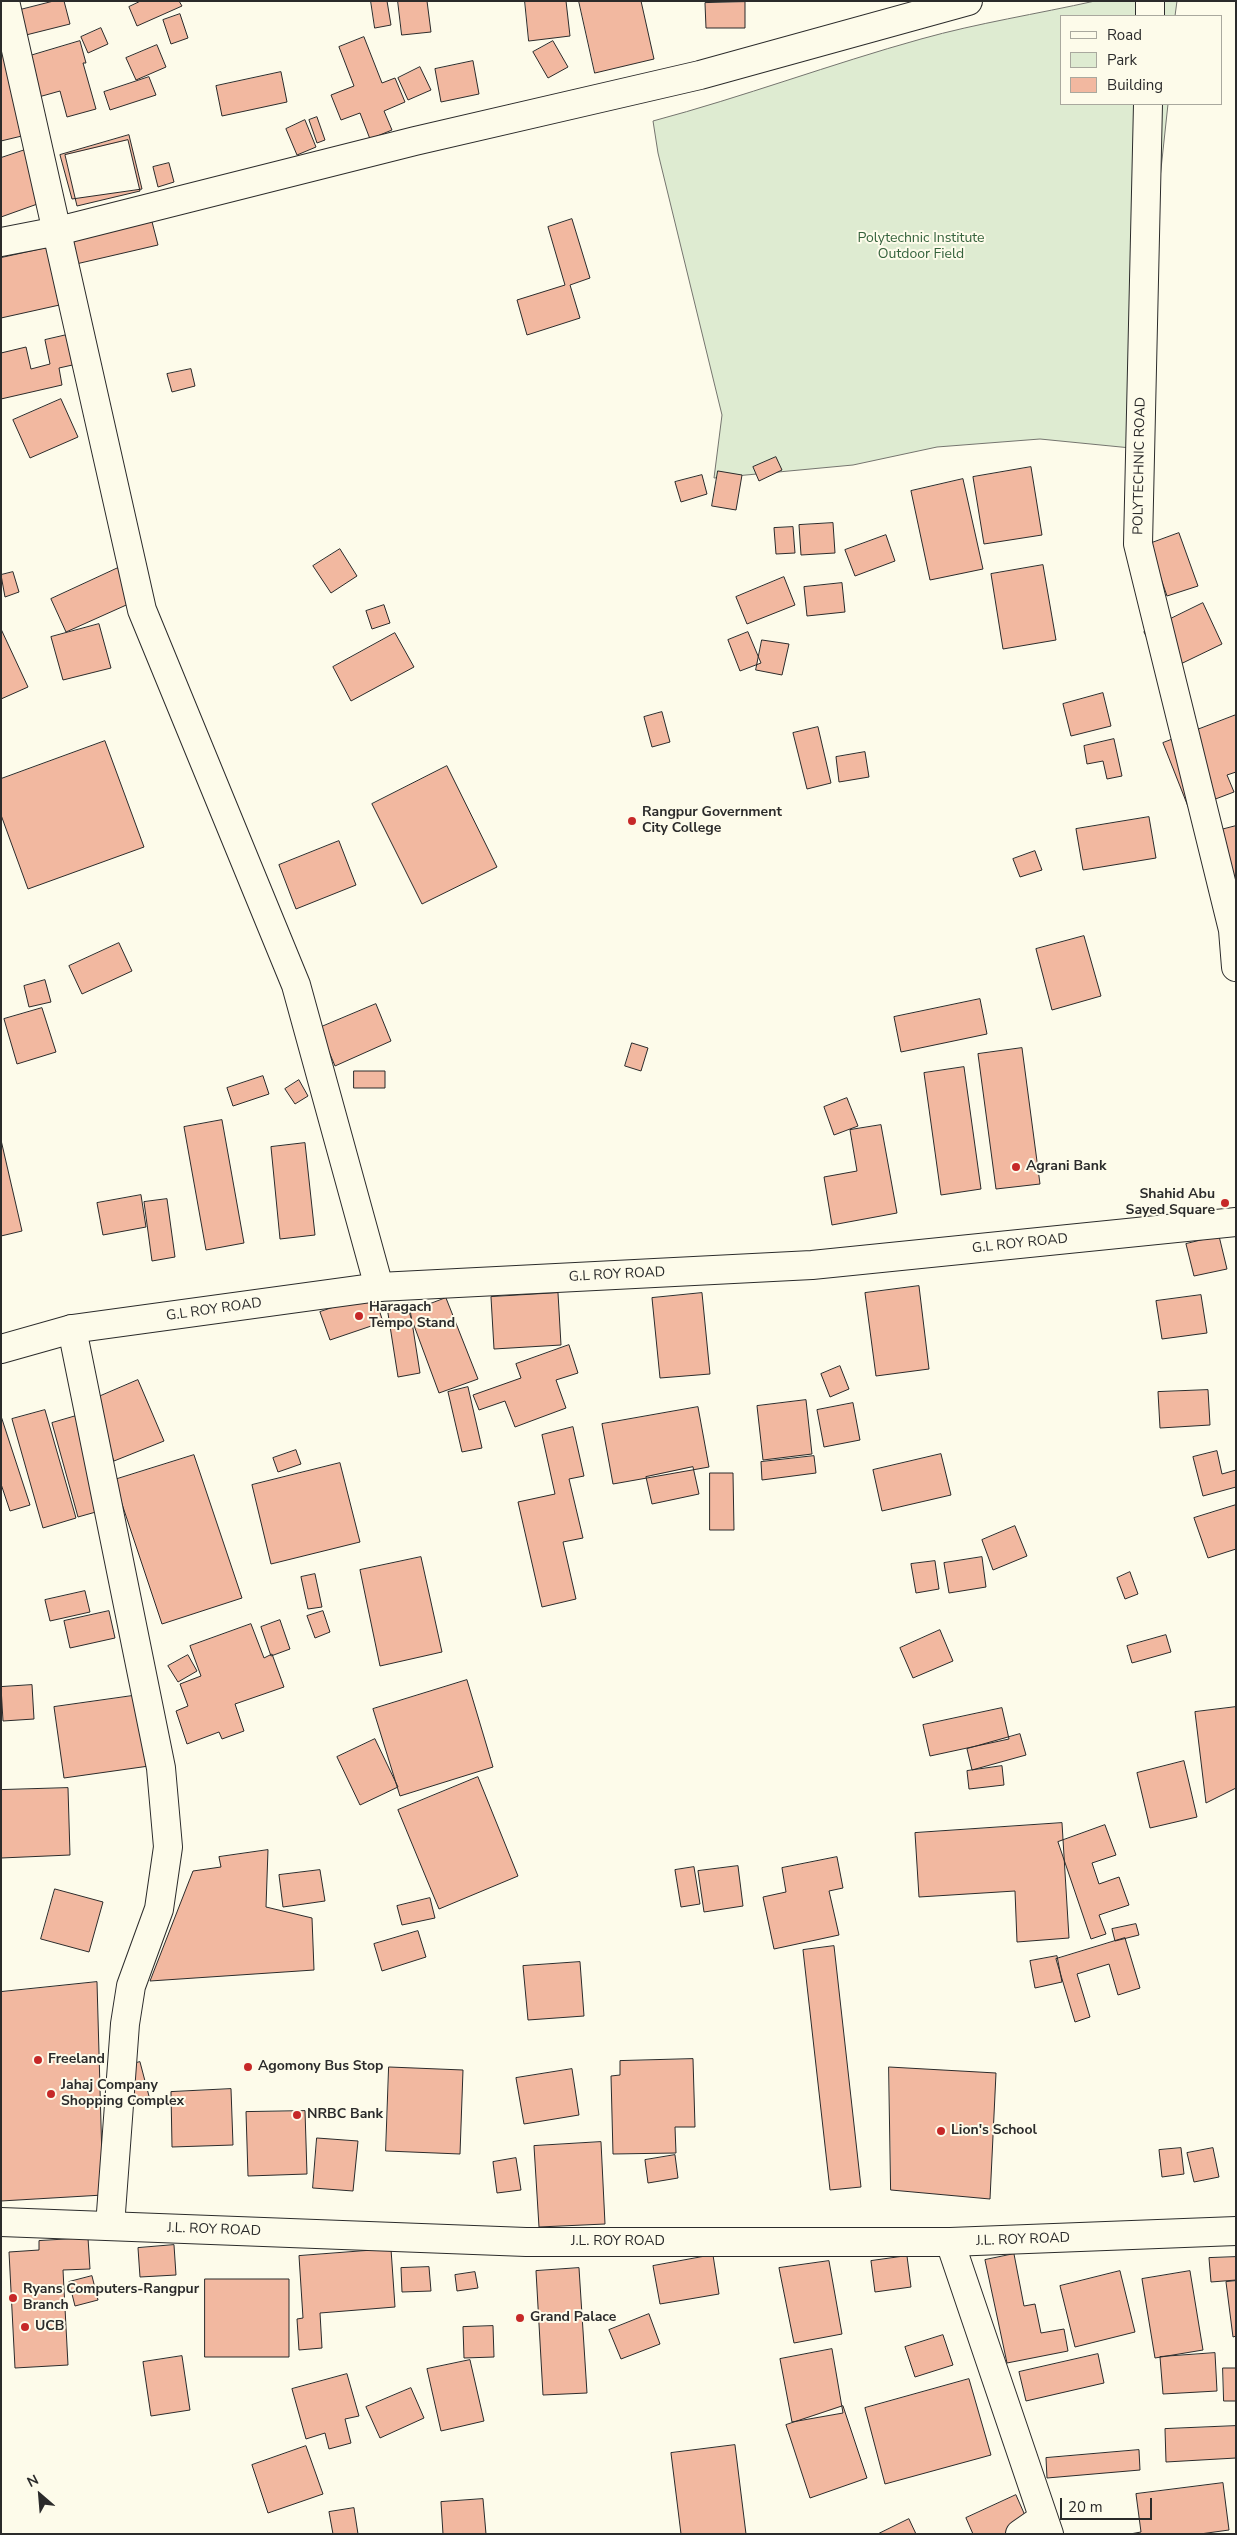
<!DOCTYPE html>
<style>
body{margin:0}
#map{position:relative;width:1237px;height:2535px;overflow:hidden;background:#fdfbea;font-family:"Nunito Sans",sans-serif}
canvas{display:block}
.frame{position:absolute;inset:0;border:2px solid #2b2b2b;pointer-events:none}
.legend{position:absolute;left:1060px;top:15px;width:162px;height:90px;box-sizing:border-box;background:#fdfbea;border:1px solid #a9a89e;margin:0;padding:6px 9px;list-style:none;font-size:15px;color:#2b2b2b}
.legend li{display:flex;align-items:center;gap:10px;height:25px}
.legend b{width:25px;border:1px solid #a9a89e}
.north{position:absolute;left:15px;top:2470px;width:50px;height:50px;-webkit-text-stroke:4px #fdfbea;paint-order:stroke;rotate:333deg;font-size:14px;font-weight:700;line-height:20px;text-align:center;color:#2b2b2b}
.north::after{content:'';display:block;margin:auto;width:18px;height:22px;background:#2b2b2b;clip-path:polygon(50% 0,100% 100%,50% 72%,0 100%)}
.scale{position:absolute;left:1060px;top:2498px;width:92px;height:22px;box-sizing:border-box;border:2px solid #2b2b2b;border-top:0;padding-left:6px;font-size:15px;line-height:18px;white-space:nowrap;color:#2b2b2b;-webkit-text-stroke:4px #fdfbea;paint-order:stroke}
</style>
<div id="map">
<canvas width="1237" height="2535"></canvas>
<div class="frame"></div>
<ul class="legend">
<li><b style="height:6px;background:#fdfbea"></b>Road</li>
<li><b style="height:14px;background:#deebd1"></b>Park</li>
<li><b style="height:14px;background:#f2b8a0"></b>Building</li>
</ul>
<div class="north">N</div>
<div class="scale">20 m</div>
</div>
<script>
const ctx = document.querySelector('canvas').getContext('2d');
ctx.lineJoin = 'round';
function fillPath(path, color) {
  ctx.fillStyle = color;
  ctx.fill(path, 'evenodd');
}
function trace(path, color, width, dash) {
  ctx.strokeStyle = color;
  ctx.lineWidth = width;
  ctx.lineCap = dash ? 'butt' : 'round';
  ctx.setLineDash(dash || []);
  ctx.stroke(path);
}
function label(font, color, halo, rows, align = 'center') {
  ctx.font = font + ' "Nunito Sans",sans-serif';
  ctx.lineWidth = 4;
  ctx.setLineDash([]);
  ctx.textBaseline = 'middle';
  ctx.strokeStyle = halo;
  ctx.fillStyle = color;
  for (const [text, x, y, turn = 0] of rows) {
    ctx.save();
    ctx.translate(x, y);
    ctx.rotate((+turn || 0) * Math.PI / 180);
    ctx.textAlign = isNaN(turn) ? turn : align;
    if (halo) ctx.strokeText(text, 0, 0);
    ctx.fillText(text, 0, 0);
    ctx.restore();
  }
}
const green = new Path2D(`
 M 1095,1 L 1177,1 L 1175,16 L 1061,16 L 1061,104 L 1168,104 L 1131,448 L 1040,439 L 937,447 L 853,465 L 714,478 L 722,415 L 658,153 L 653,121 C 743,97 831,64 921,39 C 978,23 1037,14 1095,1 Z`);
const building = new Path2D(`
 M 54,1 L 64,1 L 70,24 L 22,36 L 16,11 Z
 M 141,1 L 179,1 L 182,6 L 137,26 L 129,7 Z
 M 371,1 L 387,1 L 391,25 L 375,28 Z
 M 398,1 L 427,1 L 431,32 L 402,35 Z
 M 525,1 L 566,1 L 570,36 L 529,41 Z
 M 579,1 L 641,1 L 654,59 L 595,73 Z
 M 745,2 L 745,28 L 706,28 L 705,3 Z
 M 180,14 L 188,38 L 171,44 L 163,20 Z
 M 101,28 L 108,44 L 88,53 L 81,37 Z
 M 1,29 L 26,135 L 1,141 Z
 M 364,37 L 382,83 L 395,78 L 405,102 L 384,111 L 392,130 L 370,139 L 360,113 L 341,120 L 331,95 L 354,86 L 339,47 Z
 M 80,41 L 86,63 L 83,63 L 96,109 L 67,117 L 60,91 L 35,98 L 23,58 Z
 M 553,41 L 568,67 L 548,78 L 533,52 Z
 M 157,45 L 166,67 L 136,80 L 126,58 Z
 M 473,61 L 479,94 L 441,102 L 435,69 Z
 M 420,67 L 431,90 L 408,100 L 398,78 Z
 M 281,72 L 287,102 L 222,116 L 216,86 Z
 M 149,77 L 156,95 L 110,110 L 104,92 Z
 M 317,117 L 325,140 L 317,143 L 309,120 Z
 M 305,120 L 316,147 L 297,155 L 286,129 Z
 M 129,135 L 142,189 L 72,199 L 60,155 Z
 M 128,140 L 140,191 L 77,206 L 65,155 Z
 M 25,150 L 43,202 L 1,217 L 1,158 Z
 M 169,163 L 174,182 L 158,187 L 153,167 Z
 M 150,214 L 158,245 L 76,264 L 69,232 Z
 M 572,219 L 590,278 L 570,285 L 580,318 L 527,335 L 517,300 L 565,285 L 548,227 Z
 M 60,245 L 73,302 L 1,318 L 1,258 Z
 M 71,334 L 77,364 L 59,368 L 62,385 L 1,399 L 1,353 L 26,347 L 31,369 L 50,364 L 45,340 Z
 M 191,369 L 195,386 L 172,392 L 167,374 Z
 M 61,399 L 78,437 L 30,458 L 13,420 Z
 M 776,457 L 782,470 L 759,481 L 753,467 Z
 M 1031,467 L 1042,535 L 984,544 L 973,477 Z
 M 718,471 L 742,475 L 736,510 L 712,506 Z
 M 702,475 L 707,494 L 681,502 L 675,482 Z
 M 963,479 L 983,569 L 930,580 L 911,491 Z
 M 833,523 L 835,553 L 801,555 L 799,525 Z
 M 793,527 L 795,553 L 776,554 L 774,528 Z
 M 1179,533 L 1198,586 L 1167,596 L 1149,544 Z
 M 886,535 L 895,561 L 855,576 L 845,550 Z
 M 340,549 L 357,576 L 331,593 L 313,566 Z
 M 1043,565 L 1056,640 L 1003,649 L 991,574 Z
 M 118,568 L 133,602 L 66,632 L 51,599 Z
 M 13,572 L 19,592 L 5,597 L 1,575 Z
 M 784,577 L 795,605 L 747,624 L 736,597 Z
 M 842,583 L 845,612 L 807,616 L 804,587 Z
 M 1203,603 L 1222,644 L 1164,672 L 1144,632 Z
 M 384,605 L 390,623 L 372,629 L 366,611 Z
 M 99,624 L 111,668 L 63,680 L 51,637 Z
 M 1,629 L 28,687 L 1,699 Z
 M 748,632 L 761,663 L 740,671 L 728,640 Z
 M 395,633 L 414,667 L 351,701 L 333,667 Z
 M 762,640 L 789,644 L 782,675 L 756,670 Z
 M 1103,693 L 1111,726 L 1071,736 L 1063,704 Z
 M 662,712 L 670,742 L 652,747 L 644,717 Z
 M 1236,715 L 1236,772 L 1227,775 L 1234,792 L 1189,809 L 1163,743 Z
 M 818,727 L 831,783 L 807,789 L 793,733 Z
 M 1114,739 L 1122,776 L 1107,779 L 1103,761 L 1087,764 L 1084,746 Z
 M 105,741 L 144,847 L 28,889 L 1,815 L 1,779 Z
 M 865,752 L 869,777 L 839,782 L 836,757 Z
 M 447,766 L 497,867 L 422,904 L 372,804 Z
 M 1149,817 L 1156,858 L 1083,870 L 1076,829 Z
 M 1236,826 L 1236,880 L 1218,885 L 1205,834 Z
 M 339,841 L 356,885 L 296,909 L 279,865 Z
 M 1035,851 L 1042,870 L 1020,877 L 1013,859 Z
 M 1084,936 L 1101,996 L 1052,1010 L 1036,949 Z
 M 119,943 L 132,971 L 82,994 L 69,966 Z
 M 45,980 L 51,1002 L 29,1007 L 24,986 Z
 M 980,999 L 987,1034 L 901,1052 L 894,1017 Z
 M 376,1004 L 391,1041 L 335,1066 L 319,1028 Z
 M 42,1008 L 56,1052 L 17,1064 L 4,1019 Z
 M 632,1043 L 648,1048 L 641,1071 L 625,1066 Z
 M 1022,1048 L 1040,1184 L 996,1189 L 978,1054 Z
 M 964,1067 L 981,1189 L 941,1195 L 924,1073 Z
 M 354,1071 L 385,1071 L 385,1088 L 354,1088 Z
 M 263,1076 L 269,1094 L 233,1106 L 227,1088 Z
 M 299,1080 L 308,1096 L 295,1104 L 285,1089 Z
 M 847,1098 L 858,1126 L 834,1135 L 824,1107 Z
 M 222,1120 L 244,1243 L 206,1250 L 184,1127 Z
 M 881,1125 L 897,1213 L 832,1225 L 824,1177 L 857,1171 L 850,1130 Z
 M 1,1140 L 22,1231 L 1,1236 Z
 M 305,1143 L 315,1235 L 280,1239 L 271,1147 Z
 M 141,1195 L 146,1227 L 103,1235 L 97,1203 Z
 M 167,1199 L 175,1257 L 152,1261 L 144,1202 Z
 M 1219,1236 L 1227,1269 L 1194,1276 L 1186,1244 Z
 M 919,1286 L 929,1369 L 876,1376 L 865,1293 Z
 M 558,1293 L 561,1345 L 494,1349 L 491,1297 Z
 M 702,1293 L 710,1374 L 660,1378 L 652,1298 Z
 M 374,1294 L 383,1322 L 330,1340 L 320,1312 Z
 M 1201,1295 L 1207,1333 L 1162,1339 L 1156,1301 Z
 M 446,1298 L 478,1379 L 439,1393 L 409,1312 Z
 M 409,1303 L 420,1373 L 398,1377 L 387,1307 Z
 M 569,1345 L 578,1373 L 556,1380 L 566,1408 L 515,1427 L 505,1401 L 479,1410 L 473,1395 L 521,1378 L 516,1364 Z
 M 840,1366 L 849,1389 L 830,1397 L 821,1374 Z
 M 138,1380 L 164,1441 L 114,1461 L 89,1401 Z
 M 468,1387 L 482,1448 L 462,1452 L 448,1392 Z
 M 1208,1390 L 1210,1425 L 1160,1428 L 1158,1392 Z
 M 806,1400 L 812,1454 L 763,1460 L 757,1406 Z
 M 853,1403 L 860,1440 L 824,1447 L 817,1410 Z
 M 698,1407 L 709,1467 L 613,1484 L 602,1424 Z
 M 45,1410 L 76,1518 L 43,1528 L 12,1419 Z
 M 1,1416 L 30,1505 L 10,1511 L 1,1484 Z
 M 76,1416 L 103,1510 L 78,1517 L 52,1423 Z
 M 573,1427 L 584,1476 L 569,1479 L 583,1538 L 563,1542 L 576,1599 L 542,1607 L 518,1502 L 555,1494 L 542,1435 Z
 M 296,1450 L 301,1464 L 278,1472 L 273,1458 Z
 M 1217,1451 L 1222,1474 L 1236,1470 L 1236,1487 L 1203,1496 L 1193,1457 Z
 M 941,1454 L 951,1495 L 882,1511 L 873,1470 Z
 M 194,1455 L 242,1598 L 162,1624 L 114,1480 Z
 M 814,1456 L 816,1473 L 762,1480 L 761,1462 Z
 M 340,1463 L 360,1542 L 271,1564 L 252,1485 Z
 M 693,1467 L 699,1494 L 652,1504 L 646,1477 Z
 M 710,1473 L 733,1473 L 734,1530 L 710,1530 Z
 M 1236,1505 L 1236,1549 L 1208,1558 L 1194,1518 Z
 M 1015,1526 L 1027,1556 L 993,1570 L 982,1540 Z
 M 421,1557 L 442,1652 L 380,1666 L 360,1570 Z
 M 982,1557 L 986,1587 L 949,1593 L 944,1563 Z
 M 935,1561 L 939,1589 L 916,1593 L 911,1564 Z
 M 1130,1572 L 1138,1594 L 1125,1599 L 1117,1578 Z
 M 315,1574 L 322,1607 L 308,1609 L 301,1577 Z
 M 85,1591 L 90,1612 L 50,1621 L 45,1600 Z
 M 109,1611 L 115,1638 L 70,1648 L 64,1621 Z
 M 323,1611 L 330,1632 L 315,1638 L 307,1616 Z
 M 280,1620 L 290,1649 L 271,1656 L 261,1627 Z
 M 251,1624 L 264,1658 L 272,1654 L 284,1687 L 235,1704 L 244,1731 L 222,1739 L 219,1732 L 187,1744 L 176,1711 L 188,1706 L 180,1684 L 201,1676 L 190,1646 Z
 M 940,1630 L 953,1661 L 913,1678 L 900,1648 Z
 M 1166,1635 L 1171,1652 L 1132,1663 L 1127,1646 Z
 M 188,1655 L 197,1671 L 178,1682 L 168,1666 Z
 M 467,1680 L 493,1767 L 400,1796 L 373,1709 Z
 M 32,1685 L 34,1719 L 3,1721 L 1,1687 Z
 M 139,1695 L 149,1766 L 64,1778 L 54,1707 Z
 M 1236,1707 L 1236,1788 L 1206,1803 L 1195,1712 Z
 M 1002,1708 L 1009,1739 L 930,1756 L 923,1725 Z
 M 1020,1734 L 1026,1755 L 972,1770 L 967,1749 Z
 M 375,1739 L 398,1787 L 360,1805 L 337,1757 Z
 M 1184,1761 L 1197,1817 L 1150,1828 L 1137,1773 Z
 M 1002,1766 L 1004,1785 L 969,1789 L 967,1771 Z
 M 478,1777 L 518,1876 L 439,1909 L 398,1810 Z
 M 68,1788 L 70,1855 L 1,1858 L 1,1790 Z
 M 1062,1823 L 1069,1938 L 1017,1942 L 1015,1891 L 919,1897 L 915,1833 Z
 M 1105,1825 L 1116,1855 L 1092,1863 L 1099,1884 L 1119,1877 L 1129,1905 L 1099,1915 L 1106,1934 L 1091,1939 L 1058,1842 Z
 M 268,1850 L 266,1907 L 312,1918 L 314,1970 L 150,1981 L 193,1871 L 221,1867 L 219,1857 Z
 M 837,1857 L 843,1888 L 829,1891 L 839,1935 L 774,1949 L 763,1897 L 786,1892 L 782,1868 Z
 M 738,1866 L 743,1906 L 704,1912 L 698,1871 Z
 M 694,1867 L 700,1904 L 681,1907 L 675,1870 Z
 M 320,1870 L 325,1901 L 283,1907 L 279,1875 Z
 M 55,1889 L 103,1902 L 89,1952 L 41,1939 Z
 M 430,1898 L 435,1918 L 402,1925 L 397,1906 Z
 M 1136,1924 L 1139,1935 L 1115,1941 L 1112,1929 Z
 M 418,1931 L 426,1957 L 382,1971 L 374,1944 Z
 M 1125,1938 L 1140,1988 L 1118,1995 L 1109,1964 L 1077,1974 L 1090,2017 L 1075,2022 L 1056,1959 Z
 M 834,1946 L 861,2187 L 830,2190 L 803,1950 Z
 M 1057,1956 L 1062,1982 L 1035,1988 L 1030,1961 Z
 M 580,1962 L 584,2016 L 528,2020 L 523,1966 Z
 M 97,1982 L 103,2195 L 1,2201 L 1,1992 Z
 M 693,2059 L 695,2127 L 675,2127 L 676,2153 L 613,2154 L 611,2076 L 620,2075 L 620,2061 Z
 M 140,2062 L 150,2100 L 118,2109 L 108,2070 Z
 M 389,2067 L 463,2070 L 460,2154 L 386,2151 Z
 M 889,2067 L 996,2073 L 990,2199 L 891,2190 Z
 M 572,2069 L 579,2115 L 524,2124 L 516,2078 Z
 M 231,2089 L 233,2145 L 172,2147 L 171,2092 Z
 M 305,2111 L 307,2174 L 248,2176 L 246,2112 Z
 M 317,2138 L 358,2141 L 353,2191 L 313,2188 Z
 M 601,2142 L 605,2224 L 539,2227 L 534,2146 Z
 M 1181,2148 L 1184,2174 L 1162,2177 L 1159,2150 Z
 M 1213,2148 L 1219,2177 L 1194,2182 L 1187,2153 Z
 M 675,2155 L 678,2178 L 648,2183 L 645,2160 Z
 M 516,2158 L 521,2190 L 497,2193 L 493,2162 Z
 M 88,2238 L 90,2269 L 63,2270 L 68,2365 L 15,2368 L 9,2252 L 39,2250 L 39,2241 Z
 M 174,2245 L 176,2275 L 140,2277 L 138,2248 Z
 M 391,2249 L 395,2307 L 320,2313 L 322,2348 L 299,2350 L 297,2319 L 303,2318 L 299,2256 Z
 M 1014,2254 L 1024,2306 L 1035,2304 L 1041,2333 L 1064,2329 L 1068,2351 L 1007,2363 L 985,2260 Z
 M 713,2255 L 719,2294 L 660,2304 L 653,2266 Z
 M 907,2256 L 911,2287 L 875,2292 L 871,2261 Z
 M 1236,2257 L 1236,2280 L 1211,2282 L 1209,2258 Z
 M 829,2261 L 842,2334 L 794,2343 L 779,2268 Z
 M 429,2267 L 431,2291 L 402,2292 L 401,2268 Z
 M 579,2268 L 587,2393 L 543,2395 L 536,2271 Z
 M 1120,2271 L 1135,2332 L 1075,2347 L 1060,2286 Z
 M 1190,2271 L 1203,2350 L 1155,2358 L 1142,2279 Z
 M 475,2272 L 478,2288 L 457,2291 L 455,2275 Z
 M 92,2276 L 98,2300 L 75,2306 L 69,2282 Z
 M 205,2279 L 289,2279 L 289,2357 L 205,2357 Z
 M 1236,2281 L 1236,2336 L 1233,2337 L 1226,2282 Z
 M 649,2314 L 660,2344 L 621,2359 L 609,2330 Z
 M 493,2326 L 494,2357 L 464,2358 L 463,2327 Z
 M 943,2335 L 953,2365 L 915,2377 L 905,2347 Z
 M 832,2349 L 843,2413 L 792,2422 L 780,2359 Z
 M 1215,2353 L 1217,2391 L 1163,2394 L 1160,2357 Z
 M 1098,2354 L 1104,2383 L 1026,2401 L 1019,2372 Z
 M 182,2356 L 190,2410 L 151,2416 L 143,2362 Z
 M 470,2360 L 484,2421 L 441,2431 L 427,2369 Z
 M 1223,2368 L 1236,2368 L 1236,2401 L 1224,2401 Z
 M 347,2374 L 359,2416 L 345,2419 L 351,2443 L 329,2449 L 325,2433 L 306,2439 L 292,2389 Z
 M 969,2379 L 991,2455 L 885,2484 L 865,2408 Z
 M 411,2388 L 424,2418 L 380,2438 L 366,2407 Z
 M 843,2406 L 867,2478 L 810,2498 L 786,2425 Z
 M 1236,2426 L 1236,2458 L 1166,2462 L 1165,2429 Z
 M 735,2445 L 746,2534 L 681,2534 L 671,2453 Z
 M 306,2446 L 323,2494 L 268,2513 L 252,2465 Z
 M 1139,2450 L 1140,2470 L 1047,2478 L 1046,2458 Z
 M 1223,2483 L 1229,2530 L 1200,2534 L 1130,2534 L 1141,2532 L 1136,2494 Z
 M 1016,2495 L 1031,2529 L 1020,2534 L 973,2534 L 966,2518 Z
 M 483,2499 L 486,2534 L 443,2534 L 441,2502 Z
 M 354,2508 L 358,2534 L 333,2534 L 329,2512 Z
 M 909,2519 L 916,2534 L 878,2534 Z`);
const minor = new Path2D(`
 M 5,1 L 142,610 L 296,985 L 379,1287
 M 1150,16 L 1150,1
 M 1148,104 L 1138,544 L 1233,930 L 1236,967
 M 1,242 L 58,231 L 415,141 L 700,75 L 968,1
 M 72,1329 L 161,1768 L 168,1847 L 159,1909 L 131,1986 L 125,2024 L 110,2226
 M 950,2242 L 1049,2534
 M 1020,2534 L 1043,2518`);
const secondary = new Path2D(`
 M 1,1349 L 72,1329 L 379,1287 L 812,1265 L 1236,1222
 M 1,2222 L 526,2242 L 950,2242 L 1236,2231`);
const markers = [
 [632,821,5,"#c62828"],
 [1016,1167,5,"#c62828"],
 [1225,1203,5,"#c62828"],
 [359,1316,5,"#c62828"],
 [38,2060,5,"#c62828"],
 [248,2067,5,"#c62828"],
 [51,2094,5,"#c62828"],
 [297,2115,5,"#c62828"],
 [941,2131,5,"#c62828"],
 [13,2298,5,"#c62828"],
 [520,2318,5,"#c62828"],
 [25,2327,5,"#c62828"]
];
const parkNames = [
 ["Polytechnic Institute",921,239],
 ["Outdoor Field",921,255]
];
const streetNames = [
 ["POLYTECHNIC ROAD",1140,466,-89],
 ["G.L ROY ROAD",1020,1244,-6],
 ["G.L ROY ROAD",617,1275,-3],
 ["G.L ROY ROAD",214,1310,-8],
 ["J.L. ROY ROAD",214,2230,2],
 ["J.L. ROY ROAD",1023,2240,-2],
 ["J.L. ROY ROAD",618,2242]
];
const poiNames = [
 ["Rangpur Government",642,813],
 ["City College",642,829],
 ["Agrani Bank",1026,1167],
 ["Shahid Abu",1215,1195,"right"],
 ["Sayed Square",1215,1211,"right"],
 ["Haragach",369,1308],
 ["Tempo Stand",369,1324],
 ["Freeland",48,2060],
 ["Agomony Bus Stop",258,2067],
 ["Jahaj Company",61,2086],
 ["Shopping Complex",61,2102],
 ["NRBC Bank",307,2115],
 ["Lion's School",951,2131],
 ["Ryans Computers-Rangpur",23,2290],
 ["Branch",23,2306],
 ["Grand Palace",530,2318],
 ["UCB",35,2327]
];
fillPath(green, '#deebd1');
trace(green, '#74746e', 1);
fillPath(building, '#f2b8a0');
trace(building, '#2b2b2b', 1);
trace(minor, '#2b2b2b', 30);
trace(secondary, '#2b2b2b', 30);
trace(minor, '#fdfbea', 28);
trace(secondary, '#fdfbea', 28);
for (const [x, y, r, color] of markers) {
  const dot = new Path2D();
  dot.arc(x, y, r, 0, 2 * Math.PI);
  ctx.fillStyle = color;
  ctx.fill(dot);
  trace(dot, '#fdfbea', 2);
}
label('14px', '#34623c', '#fdfbea', parkNames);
label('14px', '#2b2b2b', '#fdfbea', streetNames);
label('bold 14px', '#2b2b2b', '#fdfbea', poiNames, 'left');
</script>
